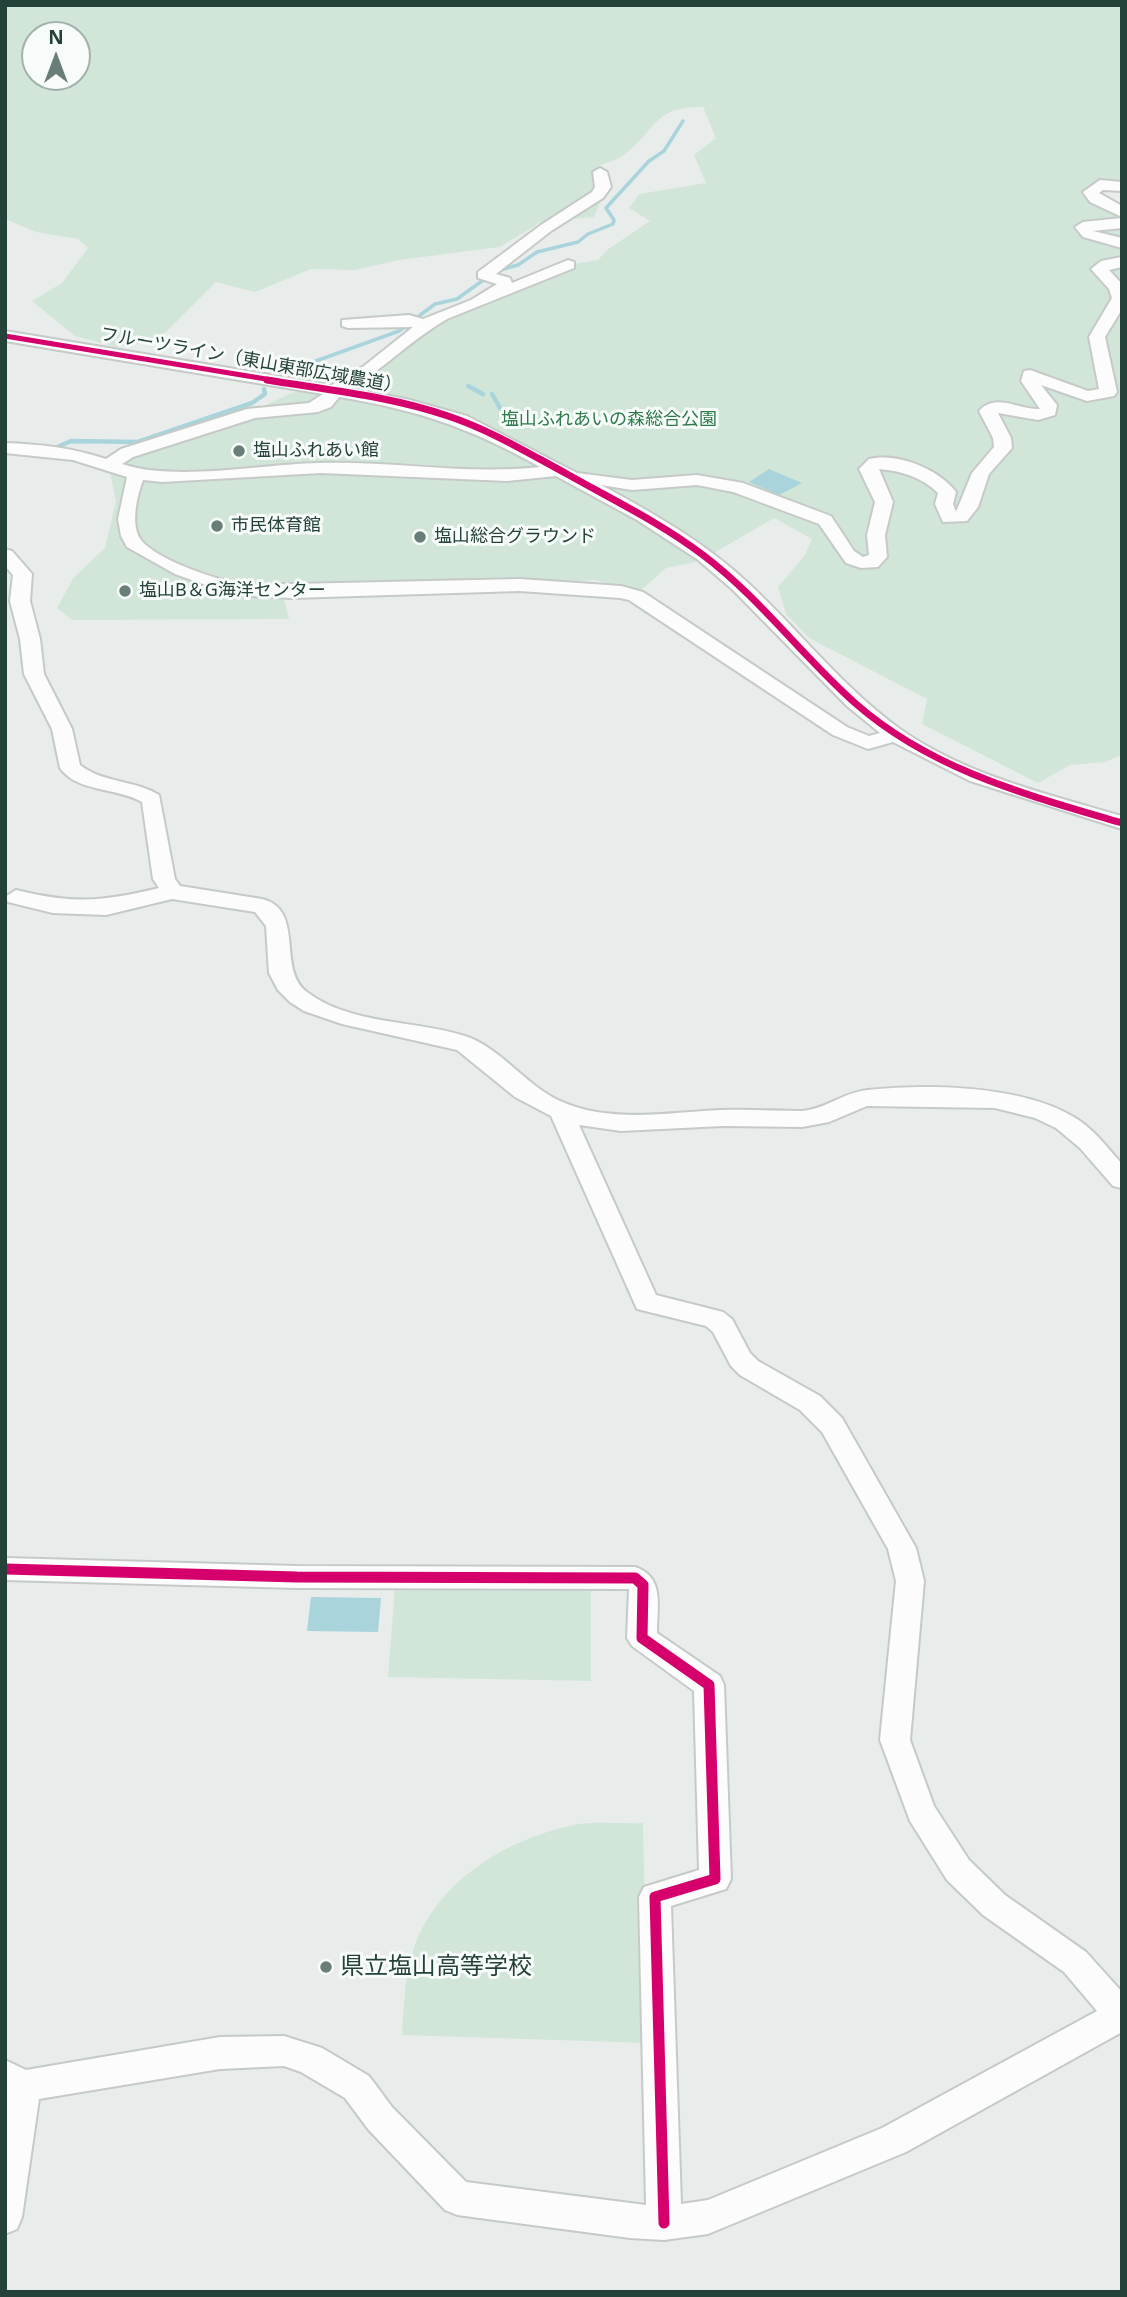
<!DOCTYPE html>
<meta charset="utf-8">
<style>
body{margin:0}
#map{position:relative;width:1127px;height:2297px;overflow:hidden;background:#e8edeb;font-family:"Noto Sans",sans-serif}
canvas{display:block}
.frame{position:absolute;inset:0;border:7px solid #24423a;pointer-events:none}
.north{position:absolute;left:21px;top:21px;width:70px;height:70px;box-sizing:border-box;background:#f7fbf9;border:2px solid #a3b1ad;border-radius:50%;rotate:0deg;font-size:19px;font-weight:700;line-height:28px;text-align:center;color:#24423a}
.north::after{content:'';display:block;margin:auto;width:24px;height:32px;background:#697e78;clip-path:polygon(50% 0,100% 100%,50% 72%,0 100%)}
</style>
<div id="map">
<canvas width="1127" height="2297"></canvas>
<div class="frame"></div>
<div class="north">N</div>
</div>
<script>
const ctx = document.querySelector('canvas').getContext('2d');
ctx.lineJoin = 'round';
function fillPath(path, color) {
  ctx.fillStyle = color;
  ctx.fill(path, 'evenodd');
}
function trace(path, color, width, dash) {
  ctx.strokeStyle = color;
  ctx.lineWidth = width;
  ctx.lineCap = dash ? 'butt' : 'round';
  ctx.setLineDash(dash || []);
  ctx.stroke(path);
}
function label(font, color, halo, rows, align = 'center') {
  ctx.font = font + ' "Noto Sans","Noto Sans JP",sans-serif';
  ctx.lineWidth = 6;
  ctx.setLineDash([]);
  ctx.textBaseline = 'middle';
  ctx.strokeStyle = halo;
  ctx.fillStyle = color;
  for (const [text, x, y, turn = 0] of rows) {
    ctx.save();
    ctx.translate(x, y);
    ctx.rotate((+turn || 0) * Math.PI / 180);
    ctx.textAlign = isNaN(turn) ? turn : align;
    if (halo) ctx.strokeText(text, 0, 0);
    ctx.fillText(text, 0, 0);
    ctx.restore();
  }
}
const green = new Path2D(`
 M 5,5 L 1122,5 L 1122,184 L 1085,192 L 1085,195 L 1122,215 L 1122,755 L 1105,762 L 1070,765 L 1038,783 L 922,724 L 927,699 L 809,638 L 786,614 L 778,587 L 805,555 L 812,539 L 774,518 L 700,561 L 666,568 L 638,593 L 595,580 L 284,599 L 289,619 L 72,620 L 57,608 L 74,577 L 105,548 L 116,501 L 110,472 L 128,454 L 252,412 L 289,394 L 357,373 L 433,324 L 568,265 L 598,260 L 607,250 L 650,221 L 629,208 L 639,194 L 706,183 L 694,155 L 716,138 L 703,107 C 652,107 657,130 624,155 C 617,160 606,163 598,166 L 608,183 L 594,217 L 541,222 L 500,247 L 399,260 L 355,270 L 311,269 L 255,292 L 216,282 L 157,341 L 117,347 L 75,336 L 32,301 L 62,283 L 88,248 L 78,239 L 36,232 L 5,219 ZM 35,35 L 77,35 L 77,77 L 35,77 Z
 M 395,1587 L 591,1588 L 591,1681 L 388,1677 Z
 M 643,1823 L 648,2043 L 402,2035 C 404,2007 404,1978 413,1951 C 435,1882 506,1839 574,1825 C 595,1821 621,1824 643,1823 Z`);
const water = new Path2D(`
 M 769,469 L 802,483 L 779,495 L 749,482 Z
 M 311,1597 L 381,1598 L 378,1632 L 307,1631 Z`);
const streamFar1 = new Path2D(`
 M 497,271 L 518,265 L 537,252 L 578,242 L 588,234 L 613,224 L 614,220 L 606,208 L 649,161 L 664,151 L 683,121
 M 291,370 L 399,331 L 435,304 L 457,299 L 489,276`);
const stream = new Path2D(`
 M 468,386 L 483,394
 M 492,394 L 500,408
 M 53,449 L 71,441 L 138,442 L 252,403 L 265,394 L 264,389`);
const minor = new Path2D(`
 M 600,168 L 607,172 L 611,187 L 603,198 L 551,231 L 496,274 L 510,278 L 512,283 L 568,260 L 574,262 L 574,268 L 447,319 C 412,339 385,368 351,388 L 410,400 L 467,416 L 577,473 L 632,480 L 697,475 L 743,483 L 831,516 L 854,551 L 863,557 L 869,555 L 867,535 L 875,502 L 859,469 L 869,459 C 897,452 939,469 956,492 L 953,504 L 956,512 L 972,473 L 994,447 L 993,438 L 979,411 C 996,392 1019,410 1040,409 L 1021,381 L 1024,371 L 1030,370 L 1088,391 L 1099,389 L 1089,337 L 1112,298 L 1109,289 L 1091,269 L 1101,261 L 1122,257 L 1122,267 L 1109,270 L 1122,284 L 1122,309 L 1105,337 L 1117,392 L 1114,396 L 1087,401 L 1041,385 L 1057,405 L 1055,415 L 1038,420 L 998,413 L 1011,438 L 1012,448 L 989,474 L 978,507 L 967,521 L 943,522 L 935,504 L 938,493 C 922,477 901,471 879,469 L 893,502 L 885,535 L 887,557 L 878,567 L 861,568 L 846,563 L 819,524 L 733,492 L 697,485 L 632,490 L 601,485 C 653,513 704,542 747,582 C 799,630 842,687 900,729 C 966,775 1046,794 1122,816 L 1122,829 L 970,781 L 893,742 L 868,749 L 833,735 L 629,600 L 620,598 L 520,591 L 292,598 L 234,595 L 175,574 L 127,547 L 121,536 L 118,519 L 127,477 L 73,460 L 5,453 L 5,443 C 40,444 73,448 106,459 L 121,449 L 247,409 L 309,403 L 323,394 L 5,341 L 5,331 L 332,385 L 364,366 L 413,327 L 348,328 L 342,326 L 342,320 L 409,315 L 423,319 L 471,300 L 497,284 L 478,278 L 478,272 L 541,225 L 592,192 L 595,187 L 593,172 ZM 339,397 C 418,410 471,428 540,467 C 467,475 393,461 320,463 C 260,464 177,482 122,464 L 133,457 L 255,418 L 318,412 L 331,407 ZM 321,473 L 507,481 L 556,476 L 637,520 L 697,559 L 733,590 L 847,706 L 880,733 L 869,736 L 847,727 L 643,592 L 621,586 L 520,579 L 248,585 C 222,582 158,561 141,540 C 130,525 137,496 143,480 L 162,482 Z
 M 1100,180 L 1122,182 L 1122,191 L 1103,190 L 1099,193 L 1122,206 L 1122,217 L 1090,202 L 1083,192 Z
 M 1122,218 L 1122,228 L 1093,231 L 1122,238 L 1122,248 L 1083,237 L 1075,227 L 1083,222 Z
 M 5,549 L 12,551 L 32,574 L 30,601 L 40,639 L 44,674 L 72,729 L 80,765 C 103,783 135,780 159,795 L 175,879 L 180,886 L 262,899 C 306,910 276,969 307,992 C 350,1025 415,1020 465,1036 C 501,1048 525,1085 560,1101 C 611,1124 669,1112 722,1110 C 749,1109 775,1111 802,1111 C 826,1109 844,1092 868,1090 C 928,1084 1018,1085 1072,1116 C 1092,1127 1107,1147 1122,1164 L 1122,1188 L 1113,1186 L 1080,1148 L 1056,1128 L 1035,1118 L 995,1108 L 867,1106 L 829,1122 L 802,1127 L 723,1126 L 621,1131 L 579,1125 L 656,1295 L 723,1312 L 732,1319 L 750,1353 L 758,1361 L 820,1396 L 842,1418 L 916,1548 L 924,1581 L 910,1740 L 934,1806 L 969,1860 L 1005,1895 L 1086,1952 L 1122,1992 L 1122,2032 L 906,2152 L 708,2234 L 664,2240 L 630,2238 L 457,2215 L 445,2210 L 368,2129 L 345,2098 L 301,2072 L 284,2066 L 220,2069 L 39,2099 L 22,2217 L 17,2229 L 5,2234 L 5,2060 L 26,2070 L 220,2037 L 284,2036 L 322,2048 L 369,2076 L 392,2107 L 466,2182 L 646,2205 L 639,1897 L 644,1887 L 699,1870 L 694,1691 L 632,1646 L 627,1638 L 629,1589 L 297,1588 L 5,1580 L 5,1558 L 297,1566 L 635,1567 C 665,1577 657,1606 657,1633 L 720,1676 L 724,1685 L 731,1879 L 726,1889 L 671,1906 L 681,2204 L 708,2200 L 882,2128 L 1097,2011 L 1064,1972 L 983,1915 L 947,1880 L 910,1821 L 880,1740 L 896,1581 L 888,1549 L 822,1432 L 800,1410 L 740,1375 L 731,1366 L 713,1332 L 706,1326 L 637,1309 L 551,1116 L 515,1097 L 457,1050 L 342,1024 L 304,1011 L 290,1002 L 278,990 L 269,973 L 266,926 L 255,912 L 172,899 L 106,915 L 53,913 L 8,902 L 5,897 L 16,890 C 74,904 101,902 159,888 L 153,879 L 142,802 C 117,787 78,793 60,768 L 52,729 L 24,674 L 20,639 L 10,601 L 13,575 L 5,566 Z`);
const cyclewayFar2 = new Path2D(`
 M 5,336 L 278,381`);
const cyclewayFar1 = new Path2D(`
 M 267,380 C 328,390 390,396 448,416 C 490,430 528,453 567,474 C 613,500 661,523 703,555 C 760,598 802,656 855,703 C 931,770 1027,795 1122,823`);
const cycleway = new Path2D(`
 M 5,1569 L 297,1577 L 635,1578 L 643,1585 L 642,1638 L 709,1685 L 715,1879 L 655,1897 L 664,2223`);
const markers = [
 [239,451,7,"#697e78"],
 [217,526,7,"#697e78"],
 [420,537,7,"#697e78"],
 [125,591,7,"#697e78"],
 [326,1967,7,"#697e78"]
];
const farStreetnames = [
 ["フルーツライン（東山東部広域農道）",251,361,10]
];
const farParknames = [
 ["塩山ふれあいの森総合公園",609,420]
];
const farPoinames = [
 ["塩山ふれあい館",253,451],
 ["市民体育館",231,526],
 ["塩山総合グラウンド",434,537],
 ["塩山B＆G海洋センター",139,591]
];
const nearPoinames = [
 ["県立塩山高等学校",340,1967]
];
fillPath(green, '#d1e6d8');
fillPath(water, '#a9d4db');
trace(streamFar1, '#a9d4db', 3.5);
trace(stream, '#a9d4db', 4.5);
trace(minor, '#c5cac8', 4);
fillPath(minor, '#fcfcfc');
trace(cyclewayFar2, '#d6006c', 5);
trace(cyclewayFar1, '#d6006c', 7);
trace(cycleway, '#d6006c', 11);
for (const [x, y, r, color] of markers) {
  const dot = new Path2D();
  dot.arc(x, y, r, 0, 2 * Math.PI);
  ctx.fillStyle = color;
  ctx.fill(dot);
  trace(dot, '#f7fbf9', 2.5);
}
label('18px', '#24423a', '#f7fbf9', farStreetnames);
label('18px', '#2d7a4b', '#f7fbf9', farParknames);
label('18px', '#24423a', '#f7fbf9', farPoinames, 'left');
label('24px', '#24423a', '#f7fbf9', nearPoinames, 'left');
</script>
